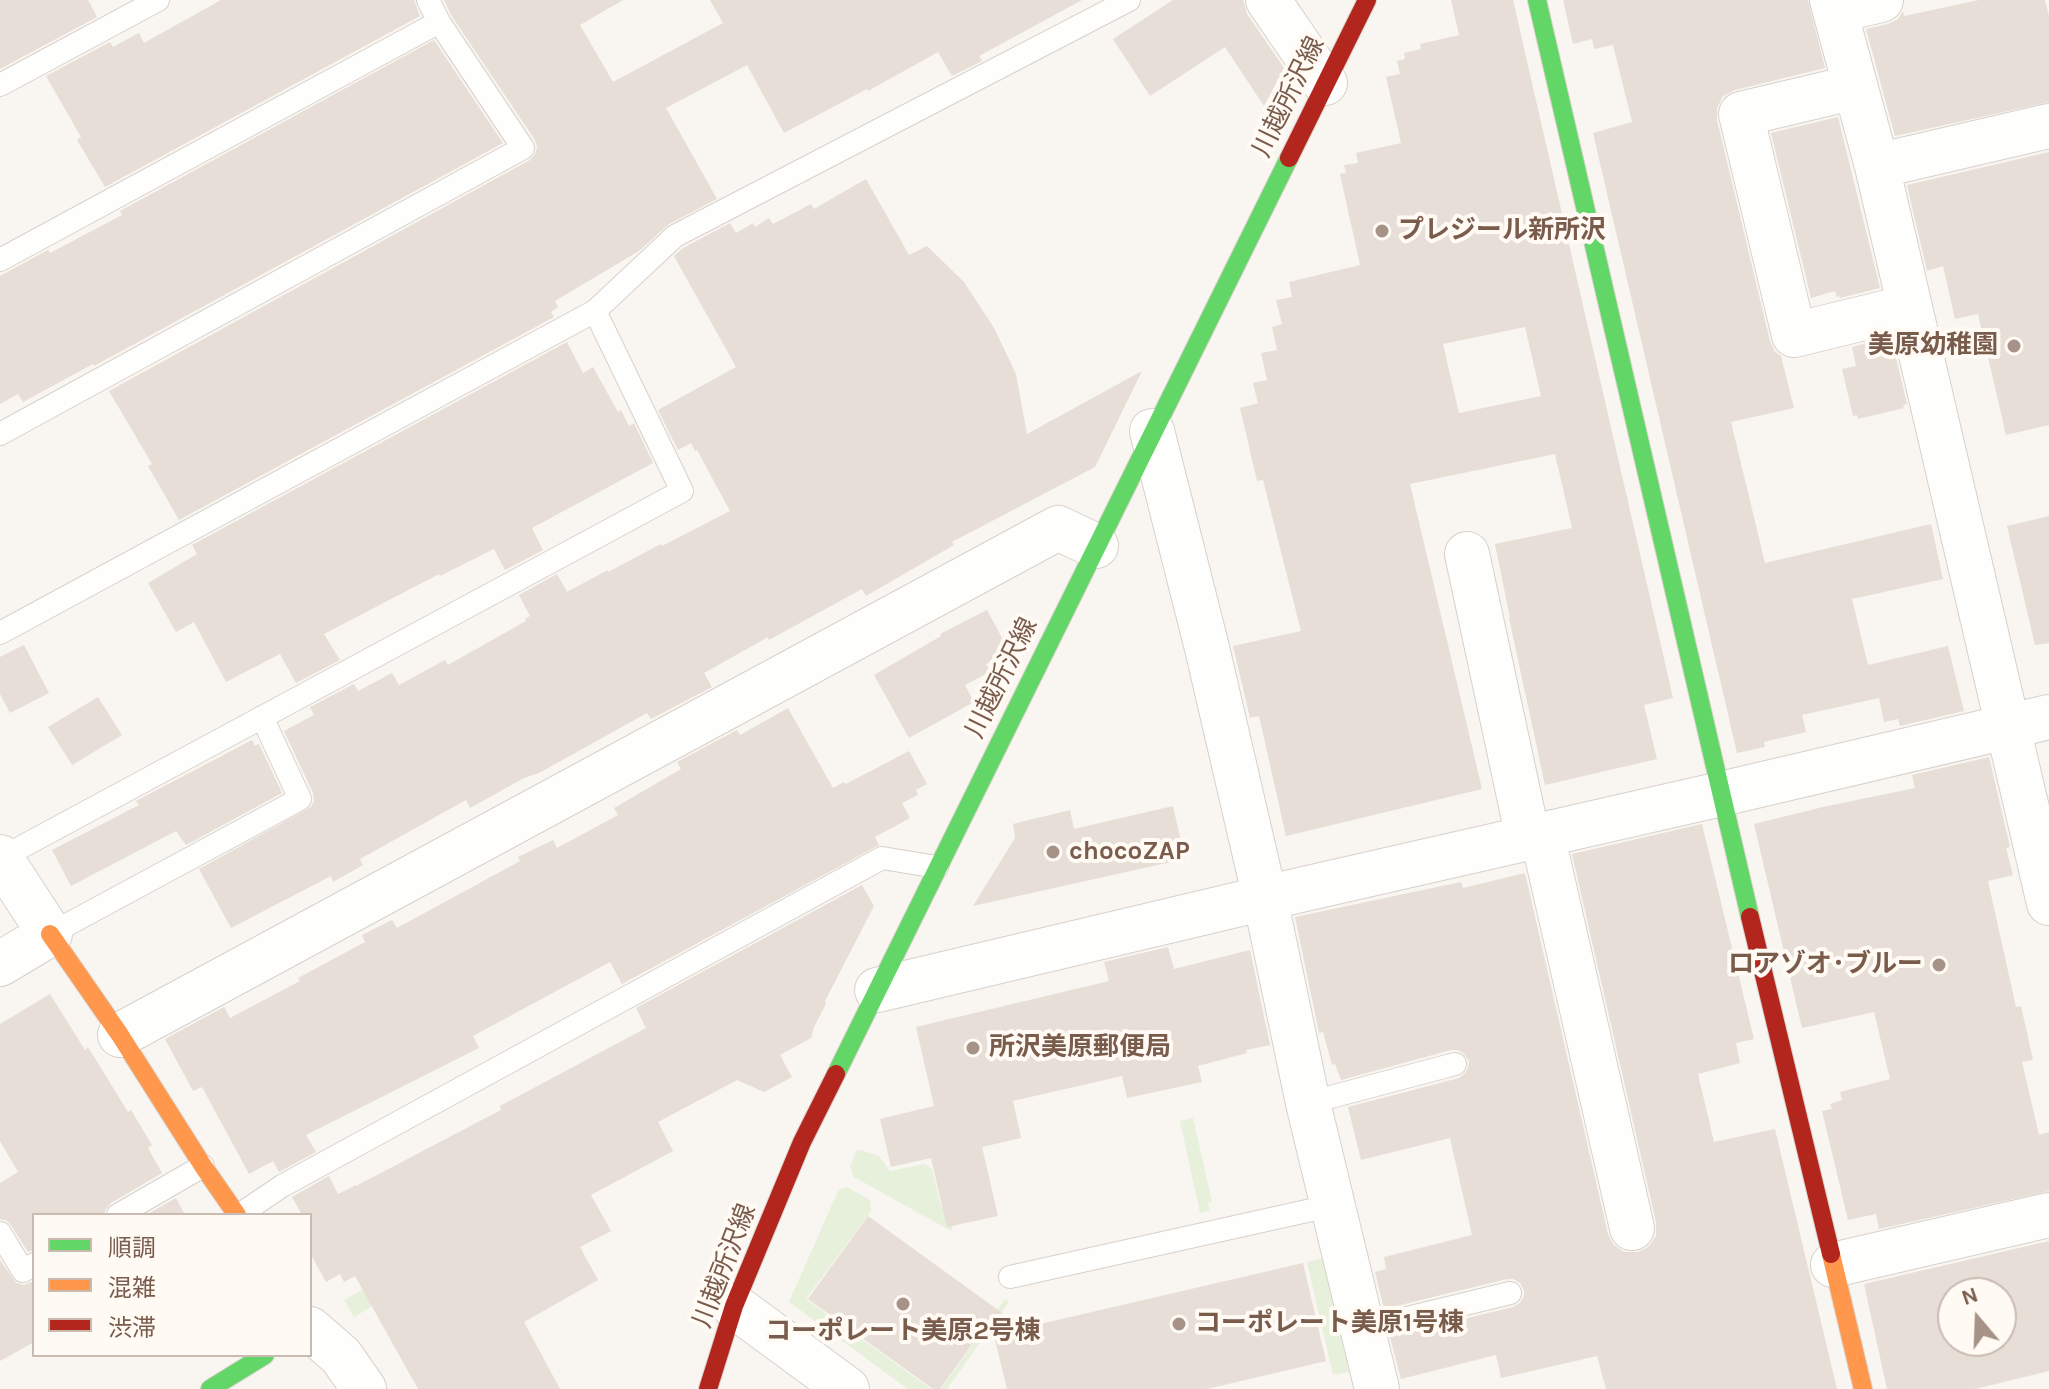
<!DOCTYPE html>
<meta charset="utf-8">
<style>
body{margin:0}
#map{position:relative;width:2049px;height:1389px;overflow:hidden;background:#f9f5f0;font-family:Karla,"Noto Sans JP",sans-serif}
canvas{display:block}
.legend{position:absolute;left:32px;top:1213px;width:280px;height:144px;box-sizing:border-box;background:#fffaf3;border:2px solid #cabbb1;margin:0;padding:10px 14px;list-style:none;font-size:24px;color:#7a5c4d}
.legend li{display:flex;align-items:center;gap:16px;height:40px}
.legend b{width:40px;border:2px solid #cabbb1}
.north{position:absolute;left:1937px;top:1277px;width:80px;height:80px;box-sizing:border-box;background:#fffaf3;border:2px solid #cabbb1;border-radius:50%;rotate:341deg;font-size:22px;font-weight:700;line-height:32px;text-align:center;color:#7a5c4d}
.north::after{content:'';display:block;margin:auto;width:28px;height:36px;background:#a69286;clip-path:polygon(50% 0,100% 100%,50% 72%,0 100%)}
</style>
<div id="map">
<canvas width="2049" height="1389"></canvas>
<ul class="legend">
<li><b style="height:10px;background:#63d668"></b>順調</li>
<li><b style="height:10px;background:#ff974d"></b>混雑</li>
<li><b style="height:10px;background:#b3261e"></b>渋滞</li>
</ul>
<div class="north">N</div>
</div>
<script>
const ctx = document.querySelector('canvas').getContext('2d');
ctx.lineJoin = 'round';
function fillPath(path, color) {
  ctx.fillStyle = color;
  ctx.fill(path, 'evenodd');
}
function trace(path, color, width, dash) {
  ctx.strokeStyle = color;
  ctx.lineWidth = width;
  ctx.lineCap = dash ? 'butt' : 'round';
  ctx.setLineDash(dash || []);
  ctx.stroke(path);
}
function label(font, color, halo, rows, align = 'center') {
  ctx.font = font + ' Karla,"Noto Sans JP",sans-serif';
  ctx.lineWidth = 8;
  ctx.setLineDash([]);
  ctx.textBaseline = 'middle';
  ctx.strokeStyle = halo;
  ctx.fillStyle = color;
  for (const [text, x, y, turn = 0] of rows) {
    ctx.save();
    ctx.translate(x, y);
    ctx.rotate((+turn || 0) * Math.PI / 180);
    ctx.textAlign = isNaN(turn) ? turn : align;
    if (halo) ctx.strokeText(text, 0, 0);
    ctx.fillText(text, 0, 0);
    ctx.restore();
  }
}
const green = new Path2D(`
 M 1193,1118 L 1212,1202 L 1208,1203 L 1210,1211 L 1200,1213 L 1180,1121 Z
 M 861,1150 L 879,1156 L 890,1171 L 925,1164 L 932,1169 L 941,1206 L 952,1207 L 957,1217 L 951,1231 L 854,1177 L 850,1167 L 856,1151 Z
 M 847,1187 L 870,1200 L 871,1211 L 806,1299 L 931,1389 L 908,1389 L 789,1302 L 838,1191 Z
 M 481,1226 L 373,1306 L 354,1317 L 344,1300 Z
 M 1323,1258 L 1349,1372 L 1333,1375 L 1307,1262 Z
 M 1005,1299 L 1009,1302 L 947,1389 L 941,1389 Z`);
const building = new Path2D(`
 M 0,0 L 88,0 L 97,17 L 0,69 Z
 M 221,0 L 414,0 L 420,16 L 105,187 L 77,140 L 81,137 L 46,76 L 110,42 L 113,47 L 139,33 L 144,43 Z
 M 444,0 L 623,0 L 580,25 L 613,82 L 723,23 L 710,0 L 1082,0 L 979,56 L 982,61 L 952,76 L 938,52 L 868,91 L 867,89 L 784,133 L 747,65 L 666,108 L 717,199 L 669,224 L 639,251 L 555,301 L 558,307 L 551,312 L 554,317 L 179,520 L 148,466 L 152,464 L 109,391 L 530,160 L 535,154 L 537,147 L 535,140 L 451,15 Z
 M 1173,0 L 1243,0 L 1247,14 L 1284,68 L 1264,106 L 1225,47 L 1150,96 L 1113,39 Z
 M 1451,0 L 1513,0 L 1673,698 L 1644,705 L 1657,759 L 1545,785 L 1509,618 L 1510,618 L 1495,544 L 1572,528 L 1555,454 L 1410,484 L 1482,789 L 1286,836 L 1259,716 L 1250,718 L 1233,646 L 1301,631 L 1263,480 L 1257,481 L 1240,408 L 1258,403 L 1253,383 L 1267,380 L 1261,353 L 1277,350 L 1272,327 L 1282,324 L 1276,300 L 1292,297 L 1289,282 L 1360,265 L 1340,174 L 1346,173 L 1344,165 L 1358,163 L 1356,153 L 1401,143 L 1386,77 L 1400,74 L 1397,61 L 1405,59 L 1404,53 L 1421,49 L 1420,44 L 1459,35 ZM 1525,327 L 1541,396 L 1459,413 L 1443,344 Z
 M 1563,0 L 1808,0 L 1825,68 L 1735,90 L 1723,96 L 1717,108 L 1717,120 L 1770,341 L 1775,352 L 1781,356 L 1794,408 L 1731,422 L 1765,563 L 1931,524 L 1943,579 L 1852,599 L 1868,665 L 1948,646 L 1964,711 L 1900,726 L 1898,719 L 1884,722 L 1879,698 L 1802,715 L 1806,732 L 1764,742 L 1765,747 L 1737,753 L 1593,133 L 1632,122 L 1613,45 L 1594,49 L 1592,39 L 1573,44 Z
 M 1979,0 L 2045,0 L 2049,16 L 2049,102 L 1895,136 L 1866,29 L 1888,24 L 1898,19 L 1903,11 L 1904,16 Z
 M 434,40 L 503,143 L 94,366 L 93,364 L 23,402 L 18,394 L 0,404 L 0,276 L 48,250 L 50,253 L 122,215 L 120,211 Z
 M 1838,117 L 1880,288 L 1840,298 L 1839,296 L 1837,297 L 1835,291 L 1811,298 L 1771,133 Z
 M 2049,152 L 2049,425 L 2006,435 L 1978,314 L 1955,319 L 1943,266 L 1927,271 L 1907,185 Z
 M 866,179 L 909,255 L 927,246 L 964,282 L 994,328 L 1016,374 L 1027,434 L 1142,371 L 1095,467 L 952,542 L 954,545 L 866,596 L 862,589 L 769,640 L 768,637 L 704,673 L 712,687 L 651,719 L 647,713 L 539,773 L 524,778 L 470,808 L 466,800 L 360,859 L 363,865 L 333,882 L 331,876 L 231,928 L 199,869 L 311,807 L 314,801 L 313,793 L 284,731 L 314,715 L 310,707 L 354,684 L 358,691 L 392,673 L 399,685 L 445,660 L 448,665 L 526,621 L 525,619 L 530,616 L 519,595 L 557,574 L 567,592 L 608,570 L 608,572 L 661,544 L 662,546 L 730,511 L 697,450 L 695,451 L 691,443 L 678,450 L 658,410 L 736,367 L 674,256 L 683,248 L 730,223 L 736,233 L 753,223 L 755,227 L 769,218 L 773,224 L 811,204 L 814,209 Z
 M 1891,337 L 1907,404 L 1903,405 L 1904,408 L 1858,419 L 1857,415 L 1853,416 L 1842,369 L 1856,366 L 1852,347 Z
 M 567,342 L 583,373 L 593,367 L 618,412 L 621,410 L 629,426 L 634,423 L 653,463 L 532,528 L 543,550 L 505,570 L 494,549 L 440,576 L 439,574 L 324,634 L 340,660 L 296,683 L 280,654 L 226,682 L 194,622 L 176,632 L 148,583 L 197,554 L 192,545 Z
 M 2049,516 L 2049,643 L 2035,645 L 2007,526 Z
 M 987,610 L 1009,651 L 986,664 L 990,672 L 965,685 L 974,702 L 909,738 L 874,675 L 941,636 L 940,634 Z
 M 24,645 L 49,693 L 10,713 L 0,694 L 0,657 Z
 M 98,697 L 122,735 L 72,765 L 48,727 Z
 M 788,708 L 833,788 L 844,782 L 846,784 L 909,751 L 927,784 L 916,790 L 918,795 L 902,803 L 910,818 L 875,837 L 879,845 L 622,984 L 610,962 L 473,1036 L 479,1048 L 306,1135 L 316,1152 L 279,1172 L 273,1161 L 249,1174 L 202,1087 L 193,1091 L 165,1039 L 224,1007 L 230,1018 L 300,981 L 298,978 L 365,942 L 362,935 L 392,920 L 397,928 L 520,861 L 518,857 L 553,840 L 557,848 L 618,815 L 614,808 L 681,769 L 677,762 L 737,730 L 740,735 Z
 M 252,740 L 255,746 L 259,744 L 282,793 L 186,845 L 176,831 L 71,886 L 52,850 L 139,805 L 136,801 Z
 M 1989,757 L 2010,847 L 2006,848 L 2013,875 L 1988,881 L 2016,1007 L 2021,1006 L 2033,1060 L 2022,1062 L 2039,1135 L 2049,1132 L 2049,1191 L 1879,1229 L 1876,1214 L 1848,1220 L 1822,1111 L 1832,1109 L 1830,1104 L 1842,1100 L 1840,1092 L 1890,1079 L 1874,1012 L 1802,1028 L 1754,824 L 1823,807 L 1915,788 L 1912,775 Z
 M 1173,806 L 1185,859 L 973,906 L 1015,838 L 1013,824 L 1070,810 L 1074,829 Z
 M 1702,824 L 1754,1039 L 1736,1043 L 1740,1063 L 1698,1074 L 1714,1142 L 1775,1129 L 1837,1389 L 1606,1389 L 1597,1356 L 1501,1378 L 1496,1355 L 1401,1379 L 1390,1337 L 1513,1307 L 1520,1303 L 1524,1296 L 1524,1290 L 1520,1283 L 1513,1279 L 1507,1279 L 1384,1309 L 1375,1272 L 1386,1269 L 1384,1257 L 1472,1235 L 1450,1138 L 1361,1160 L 1348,1107 L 1459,1078 L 1465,1073 L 1468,1068 L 1469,1061 L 1464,1054 L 1458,1050 L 1451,1050 L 1341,1080 L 1335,1064 L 1332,1065 L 1323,1032 L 1319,1033 L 1295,917 L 1461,882 L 1463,888 L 1525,873 L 1608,1234 L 1613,1244 L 1624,1252 L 1638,1252 L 1648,1247 L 1656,1236 L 1656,1222 L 1572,854 Z
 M 862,885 L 874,906 L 825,1001 L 826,1004 L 814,1027 L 811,1038 L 780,1055 L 792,1077 L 764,1092 L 737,1080 L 658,1122 L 673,1151 L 591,1195 L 611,1231 L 580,1247 L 598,1280 L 524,1322 L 560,1389 L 418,1389 L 355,1276 L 344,1282 L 340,1274 L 326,1282 L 310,1253 L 310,1215 L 302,1215 L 292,1197 L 329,1176 L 338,1194 L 356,1185 L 356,1186 L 501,1110 L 500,1106 L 646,1028 L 636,1008 Z
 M 1168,947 L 1174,969 L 1250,950 L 1270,1045 L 1246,1050 L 1247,1053 L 1198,1066 L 1202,1082 L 1127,1098 L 1122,1076 L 1013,1101 L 1021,1138 L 982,1147 L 998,1216 L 947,1227 L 931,1158 L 891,1167 L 880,1119 L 934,1106 L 916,1027 L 1109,981 L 1104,962 Z
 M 50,994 L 85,1050 L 88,1047 L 128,1112 L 131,1110 L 152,1145 L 148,1148 L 162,1173 L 111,1203 L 106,1209 L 104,1215 L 34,1215 L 34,1250 L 28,1252 L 11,1225 L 6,1220 L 0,1219 L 0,1183 L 18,1172 L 0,1141 L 0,1024 Z
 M 176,1198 L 185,1215 L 146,1215 Z
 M 868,1216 L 1023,1328 L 1303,1263 L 1326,1361 L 1207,1389 L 1007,1389 L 990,1319 L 940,1389 L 933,1389 L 808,1299 Z
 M 2049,1241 L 2049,1371 L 1975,1389 L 1887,1389 L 1864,1284 ZM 1953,1293 L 2001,1293 L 2001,1341 L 1953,1341 Z
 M 0,1260 L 16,1283 L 24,1285 L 34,1281 L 34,1342 L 0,1361 Z`);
const lane = new Path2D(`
 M 0,85 L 158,0
 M 0,260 L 439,22
 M 0,434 L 523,148 L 439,22 L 428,0
 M 0,633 L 595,311 L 675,236 L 1129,0
 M 1,858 L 682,491 L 595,311
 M 50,934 L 300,799 L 262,717
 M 1308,1103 L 1455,1064
 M 118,1215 L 203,1166
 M 239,1215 L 282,1186 L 882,858 L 937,867
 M 0,1233 L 23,1271 L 34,1264
 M 1010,1277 L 1334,1205
 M 1362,1329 L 1510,1293`);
const street = new Path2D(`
 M 1268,0 L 1325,83
 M 1832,0 L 1877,166 L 2049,903
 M 1835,11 L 1881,0
 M 1855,87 L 1741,114 L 1794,335 L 1909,307
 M 1877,166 L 2049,126
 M 1152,431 L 1207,648 L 1265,898 L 1308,1103 L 1377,1389
 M 1467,554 L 1528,838
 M 1542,834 L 1632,1228
 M 0,857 L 50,934 L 0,964
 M 877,990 L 1265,898 L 1721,794 L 2049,717
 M 120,1035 L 1058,528 L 1096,546
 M 1833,1265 L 2049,1215
 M 734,1306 L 847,1389
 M 310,1329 L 341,1356 L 364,1389`);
const fast = new Path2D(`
 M 1537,0 L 1750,917
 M 836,1074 L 1289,158
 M 210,1389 L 265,1355`);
const slow = new Path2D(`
 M 50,934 L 120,1035 L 203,1166 L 237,1215
 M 1831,1254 L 1863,1389`);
const jam = new Path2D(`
 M 1289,158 L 1367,0
 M 1750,917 L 1831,1254
 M 708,1389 L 734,1306 L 802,1142 L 836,1074`);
const markers = [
 [1382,231,8,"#a69286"],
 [2014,346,8,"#a69286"],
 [1053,852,8,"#a69286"],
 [1939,965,8,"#a69286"],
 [973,1048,8,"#a69286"],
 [903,1304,8,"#a69286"],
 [1179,1324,8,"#a69286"]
];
const streetNames = [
 ["川越所沢線",1289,97,-64],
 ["川越所沢線",1002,678,-64],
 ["川越所沢線",725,1266,-69]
];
const poiNames = [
 ["プレジール新所沢",1398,231],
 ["美原幼稚園",1998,346,"right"],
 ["chocoZAP",1069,852],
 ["ロアゾオ･ブルー",1923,965,"right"],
 ["所沢美原郵便局",989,1048],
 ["コーポレート美原1号棟",1195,1324],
 ["コーポレート美原2号棟",903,1332,"center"]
];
fillPath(green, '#e7f0db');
fillPath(building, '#e6ded7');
trace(lane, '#d7d1cb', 24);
trace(street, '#d7d1cb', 46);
trace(fast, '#d9d2cb', 20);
trace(slow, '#d9d2cb', 20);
trace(jam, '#d9d2cb', 20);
trace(lane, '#fefefd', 22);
trace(street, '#fefefd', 44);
trace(fast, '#63d668', 18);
trace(slow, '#ff974d', 18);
trace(jam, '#b3261e', 18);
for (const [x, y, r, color] of markers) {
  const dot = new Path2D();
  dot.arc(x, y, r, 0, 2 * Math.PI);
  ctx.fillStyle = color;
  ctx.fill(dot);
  trace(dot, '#fffaf3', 3);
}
label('26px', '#7a5c4d', '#fffaf3', streetNames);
label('bold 26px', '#7a5c4d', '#fffaf3', poiNames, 'left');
</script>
